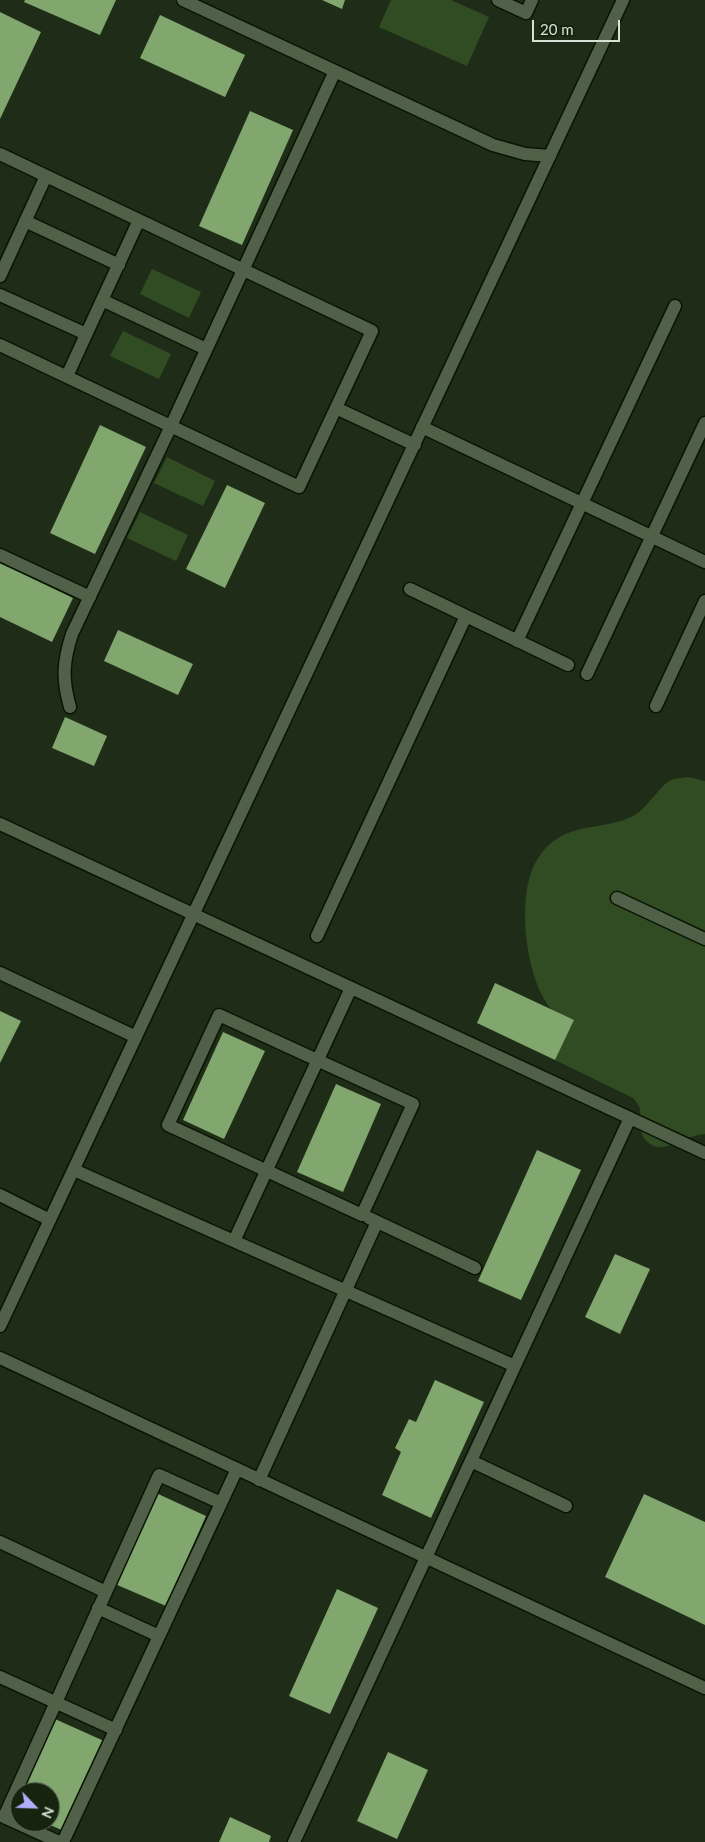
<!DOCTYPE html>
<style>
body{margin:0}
#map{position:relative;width:705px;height:1842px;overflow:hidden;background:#1f2d18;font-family:Lato,sans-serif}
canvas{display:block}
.north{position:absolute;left:10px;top:1782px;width:50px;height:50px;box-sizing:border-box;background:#16230f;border:1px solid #636f5d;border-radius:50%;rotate:114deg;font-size:14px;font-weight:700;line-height:20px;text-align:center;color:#d7e0d3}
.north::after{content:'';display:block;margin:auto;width:18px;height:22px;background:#b1adfa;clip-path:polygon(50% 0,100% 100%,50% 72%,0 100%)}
.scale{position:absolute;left:532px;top:20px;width:88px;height:22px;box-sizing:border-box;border:2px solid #d7e0d3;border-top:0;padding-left:6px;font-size:15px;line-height:18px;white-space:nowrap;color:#d7e0d3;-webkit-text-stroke:4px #16230f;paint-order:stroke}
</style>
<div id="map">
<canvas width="705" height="1842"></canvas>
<div class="north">N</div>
<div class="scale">20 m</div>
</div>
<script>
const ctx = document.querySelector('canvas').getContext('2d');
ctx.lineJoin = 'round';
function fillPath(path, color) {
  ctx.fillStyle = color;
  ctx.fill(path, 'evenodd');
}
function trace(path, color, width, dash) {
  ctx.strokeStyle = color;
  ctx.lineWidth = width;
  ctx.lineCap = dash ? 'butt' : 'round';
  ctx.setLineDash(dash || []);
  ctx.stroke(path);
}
const green = new Path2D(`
 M 391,0 L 451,0 L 489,17 L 467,66 L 379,27 Z
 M 152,269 L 201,292 L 189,318 L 140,294 Z
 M 123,331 L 171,354 L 159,379 L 110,356 Z
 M 167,457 L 215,481 L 203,506 L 154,483 Z
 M 140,512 L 188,535 L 176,561 L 127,538 Z
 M 688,777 L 705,781 L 705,1134 C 690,1135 678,1144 664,1147 C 652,1149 641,1139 640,1127 C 638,1114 645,1111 633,1098 L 555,1060 L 574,1020 C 567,1017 555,1014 550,1008 C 548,1006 546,1001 544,999 C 526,967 519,907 531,873 C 535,860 546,845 558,838 C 582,823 614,829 638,813 C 647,806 663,784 669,781 C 675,778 683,778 688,777 Z`);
const building = new Path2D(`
 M 25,0 L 116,0 L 100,35 L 24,2 Z
 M 322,0 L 345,0 L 342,9 Z
 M 0,12 L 41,32 L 0,119 Z
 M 160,15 L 245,55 L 225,97 L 140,58 Z
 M 250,111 L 293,130 L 242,245 L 199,226 Z
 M 100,425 L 146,447 L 95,554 L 50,533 Z
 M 227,485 L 265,503 L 225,588 L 186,569 Z
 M 0,563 L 73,598 L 52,642 L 0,617 Z
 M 118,630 L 193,664 L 178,695 L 104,661 Z
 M 65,717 L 107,736 L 94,766 L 52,748 Z
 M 495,983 L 574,1020 L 555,1060 L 477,1023 Z
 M 0,1011 L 21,1021 L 0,1063 Z
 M 223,1032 L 265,1051 L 224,1139 L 183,1120 Z
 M 336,1084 L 381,1104 L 343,1192 L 297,1172 Z
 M 537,1150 L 581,1170 L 521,1300 L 478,1281 Z
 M 615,1254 L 650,1269 L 620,1334 L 585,1317 Z
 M 435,1380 L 484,1402 L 431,1518 L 382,1495 L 401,1452 L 395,1448 L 409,1419 L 416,1422 Z
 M 156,1493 L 206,1516 L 166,1606 L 115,1584 Z
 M 644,1494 L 705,1522 L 705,1625 L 605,1577 Z
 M 337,1589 L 378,1608 L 330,1714 L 289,1696 Z
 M 55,1719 L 104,1741 L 64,1831 L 43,1822 L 50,1822 L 50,1792 L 22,1792 Z
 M 388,1752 L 428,1770 L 397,1839 L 357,1821 Z
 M 230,1817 L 271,1836 L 269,1842 L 219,1842 Z`);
const lane = new Path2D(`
 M 183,0 L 493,145 L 525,154 L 550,156
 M 498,0 L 526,13 L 532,0
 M 0,154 L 372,331 L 299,487 L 0,345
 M 25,221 L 119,265
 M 0,276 L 46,176
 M 0,295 L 86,334
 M 102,300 L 206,349
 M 67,376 L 139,220
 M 336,408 L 415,445
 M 422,427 L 705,562
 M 0,555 L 90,597
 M 410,589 L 568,665
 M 517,641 L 675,306
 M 587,674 L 705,423
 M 656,706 L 705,601
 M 70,707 C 62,679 63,662 72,634 L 171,426 L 335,71
 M 0,824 L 705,1153
 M 617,898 L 705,939
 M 317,936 L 466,616
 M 0,973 L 136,1037
 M 219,1015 L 413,1104 L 362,1215 L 168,1125 Z
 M 74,1170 L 515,1366
 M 0,1195 L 50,1220
 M 369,1218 L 475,1268
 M 234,1241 L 351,988
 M 0,1326 L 623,0
 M 0,1358 L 705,1688
 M 471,1461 L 566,1506
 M 259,1480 L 377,1222
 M 0,1542 L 106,1592
 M 98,1608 L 159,1636
 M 0,1677 L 116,1730
 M 59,1842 L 4,1817 L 159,1475 L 221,1503
 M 63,1842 L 237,1469
 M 294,1842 L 630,1118`);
fillPath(green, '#314c22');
fillPath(building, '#81a66e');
trace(lane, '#091503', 15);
trace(lane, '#516049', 12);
</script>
